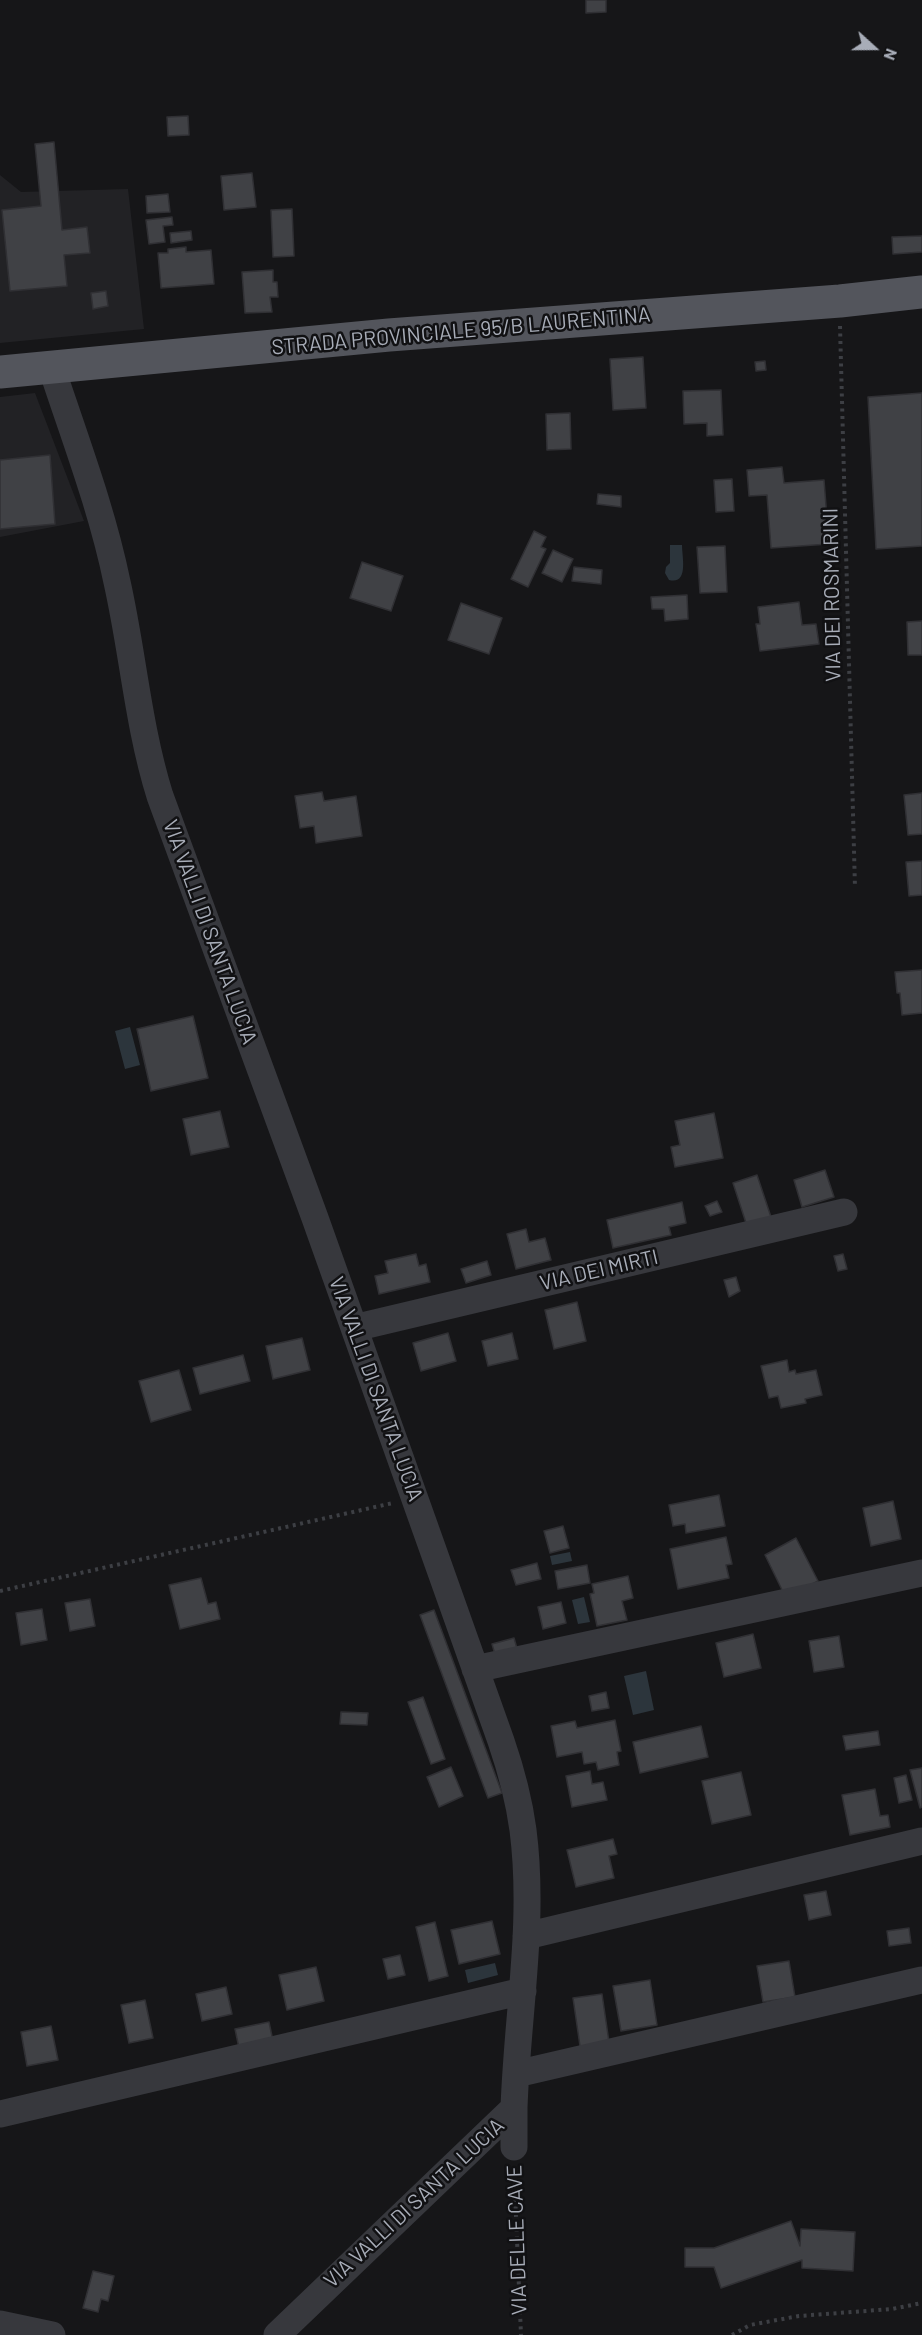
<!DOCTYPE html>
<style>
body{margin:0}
#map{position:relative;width:922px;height:2335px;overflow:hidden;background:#161618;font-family:Barlow,sans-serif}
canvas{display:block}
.north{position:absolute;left:844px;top:18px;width:60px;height:60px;-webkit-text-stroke:4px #111113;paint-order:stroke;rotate:111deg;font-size:16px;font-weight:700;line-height:24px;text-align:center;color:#a8adb8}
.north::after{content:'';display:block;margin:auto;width:21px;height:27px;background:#a8adb8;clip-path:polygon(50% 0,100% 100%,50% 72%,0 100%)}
</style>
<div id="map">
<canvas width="922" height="2335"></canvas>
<div class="north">N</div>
</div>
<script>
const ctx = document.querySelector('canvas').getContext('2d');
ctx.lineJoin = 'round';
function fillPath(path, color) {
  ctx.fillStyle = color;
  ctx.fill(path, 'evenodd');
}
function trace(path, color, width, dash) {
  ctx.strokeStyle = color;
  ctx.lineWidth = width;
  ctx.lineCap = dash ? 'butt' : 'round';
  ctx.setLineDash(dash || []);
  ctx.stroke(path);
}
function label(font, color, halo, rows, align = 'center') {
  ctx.font = font + ' Barlow,sans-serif';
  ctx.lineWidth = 5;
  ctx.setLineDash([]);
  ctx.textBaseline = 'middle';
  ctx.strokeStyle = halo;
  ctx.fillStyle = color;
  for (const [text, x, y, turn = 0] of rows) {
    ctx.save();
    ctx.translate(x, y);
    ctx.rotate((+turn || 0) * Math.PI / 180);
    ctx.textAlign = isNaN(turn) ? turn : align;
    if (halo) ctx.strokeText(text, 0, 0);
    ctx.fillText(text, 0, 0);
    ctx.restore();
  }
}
const built = new Path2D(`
 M 0,175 L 21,192 L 128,189 L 144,329 L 0,343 Z
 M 35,393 L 84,521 L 0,537 L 0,397 Z`);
const water = new Path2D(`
 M 670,545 L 682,545 C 682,557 689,585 669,580 L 665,573 L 666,567 L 670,563 Z
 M 130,1027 L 140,1065 L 125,1069 L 115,1031 Z
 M 570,1552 L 572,1561 L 552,1565 L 550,1556 Z
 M 584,1597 L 590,1622 L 578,1624 L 572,1600 Z
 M 646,1671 L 654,1710 L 633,1715 L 624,1676 Z
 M 495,1963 L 498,1975 L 468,1983 L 465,1970 Z`);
const building = new Path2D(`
 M 586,0 L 606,0 L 606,12 L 586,13 Z
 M 188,116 L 189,135 L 168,136 L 167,117 Z
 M 54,142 L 62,230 L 87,227 L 90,253 L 64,255 L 67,286 L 10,291 L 2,210 L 41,206 L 35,144 Z
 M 252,173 L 256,207 L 224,210 L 221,176 Z
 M 168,194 L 170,212 L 147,213 L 146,196 Z
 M 292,209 L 294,256 L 273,257 L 271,210 Z
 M 172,217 L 173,225 L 163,226 L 165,242 L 149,244 L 146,220 Z
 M 191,231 L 192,240 L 171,243 L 170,233 Z
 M 922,236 L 922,252 L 893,254 L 892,237 Z
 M 186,247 L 186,252 L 211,250 L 214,284 L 161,288 L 158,253 L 168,253 L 168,249 Z
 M 273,270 L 273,282 L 277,282 L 278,297 L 270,297 L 272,312 L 245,313 L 242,272 Z
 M 106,291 L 108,306 L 93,309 L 91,293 Z
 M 643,357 L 646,408 L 613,410 L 610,359 Z
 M 765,361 L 766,370 L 756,371 L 755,362 Z
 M 721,390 L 723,435 L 707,436 L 707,423 L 684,424 L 683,391 Z
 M 922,393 L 922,546 L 876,549 L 868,397 Z
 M 570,413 L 571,449 L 547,450 L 546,414 Z
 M 50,455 L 55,524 L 0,529 L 0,460 Z
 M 782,467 L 784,483 L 824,480 L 829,544 L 771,548 L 767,495 L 749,496 L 747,470 Z
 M 732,479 L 734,511 L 716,512 L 714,480 Z
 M 598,494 L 621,496 L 621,507 L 597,504 Z
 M 534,531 L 546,537 L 541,547 L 546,549 L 528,587 L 511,579 Z
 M 725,546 L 727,592 L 700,593 L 697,547 Z
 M 553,550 L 573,559 L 562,582 L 542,573 Z
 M 362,562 L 403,576 L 391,611 L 350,598 Z
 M 574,567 L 602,570 L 601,584 L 572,581 Z
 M 687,595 L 688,619 L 665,621 L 664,609 L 652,609 L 651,597 Z
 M 799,602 L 802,625 L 816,624 L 819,644 L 760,651 L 756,624 L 760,624 L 758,607 Z
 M 461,603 L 502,618 L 489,654 L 448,640 Z
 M 922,621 L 922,655 L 908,655 L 907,622 Z
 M 322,792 L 324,801 L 356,796 L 362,836 L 316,843 L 314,826 L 300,828 L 295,796 Z
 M 922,793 L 922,834 L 908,835 L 904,795 Z
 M 922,861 L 922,895 L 909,896 L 906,862 Z
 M 922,970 L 922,1013 L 902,1015 L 900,993 L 897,993 L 895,972 Z
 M 193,1016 L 208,1078 L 151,1091 L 137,1029 Z
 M 220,1111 L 229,1147 L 191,1155 L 183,1119 Z
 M 714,1113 L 723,1158 L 675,1167 L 671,1147 L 680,1145 L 675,1121 Z
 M 825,1170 L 834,1197 L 802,1207 L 794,1180 Z
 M 757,1175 L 771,1217 L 747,1226 L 733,1183 Z
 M 717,1201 L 722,1212 L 710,1216 L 705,1206 Z
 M 682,1202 L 686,1223 L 669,1227 L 671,1235 L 613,1248 L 607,1220 Z
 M 526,1229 L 529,1242 L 545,1238 L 551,1260 L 516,1269 L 507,1234 Z
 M 416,1254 L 419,1266 L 426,1264 L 430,1282 L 379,1294 L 375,1276 L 388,1273 L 385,1261 Z
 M 843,1254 L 847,1269 L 838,1271 L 834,1256 Z
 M 487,1261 L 491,1275 L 466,1283 L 461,1269 Z
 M 736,1277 L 740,1291 L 729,1297 L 724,1280 Z
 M 577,1302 L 586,1341 L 554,1349 L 545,1310 Z
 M 448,1333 L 456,1361 L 421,1371 L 413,1343 Z
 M 512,1333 L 518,1359 L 488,1366 L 482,1341 Z
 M 302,1338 L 310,1370 L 273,1379 L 266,1346 Z
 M 243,1355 L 250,1381 L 200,1394 L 193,1368 Z
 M 787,1360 L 789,1372 L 795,1370 L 796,1374 L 816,1370 L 822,1395 L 805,1399 L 806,1403 L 781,1408 L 778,1396 L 769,1398 L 761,1366 Z
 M 179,1370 L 191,1410 L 151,1422 L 139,1381 Z
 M 719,1495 L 725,1526 L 686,1533 L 685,1524 L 673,1526 L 669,1505 Z
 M 893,1501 L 901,1539 L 871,1546 L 863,1508 Z
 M 563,1526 L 569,1548 L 550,1553 L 544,1531 Z
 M 726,1537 L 732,1564 L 726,1565 L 729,1578 L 678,1589 L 670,1549 Z
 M 796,1538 L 818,1581 L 786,1598 L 765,1555 Z
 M 537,1563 L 541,1579 L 516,1585 L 511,1570 Z
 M 587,1565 L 590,1583 L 558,1589 L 555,1571 Z
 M 628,1576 L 633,1598 L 622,1601 L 627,1620 L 597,1626 L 590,1594 L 594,1593 L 592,1584 Z
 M 201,1578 L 208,1604 L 216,1602 L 220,1619 L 180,1629 L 169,1585 Z
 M 90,1599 L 95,1626 L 70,1631 L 65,1603 Z
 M 561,1602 L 566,1623 L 543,1629 L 538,1607 Z
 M 42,1609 L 47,1640 L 21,1645 L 16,1613 Z
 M 434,1610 L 502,1793 L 488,1798 L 420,1615 Z
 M 753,1634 L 761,1668 L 724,1677 L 716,1643 Z
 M 839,1636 L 844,1667 L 814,1672 L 809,1641 Z
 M 514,1638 L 518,1652 L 496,1658 L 492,1644 Z
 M 606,1692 L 609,1708 L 592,1711 L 589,1696 Z
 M 423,1697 L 445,1759 L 431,1764 L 408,1702 Z
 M 341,1712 L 368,1713 L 367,1725 L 340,1724 Z
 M 615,1720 L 621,1751 L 617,1752 L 619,1765 L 598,1770 L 596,1762 L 584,1764 L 582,1752 L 557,1757 L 551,1726 L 575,1721 L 577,1728 Z
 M 701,1726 L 708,1757 L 640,1773 L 633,1742 Z
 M 878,1731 L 880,1745 L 846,1750 L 843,1736 Z
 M 451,1767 L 463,1796 L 439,1807 L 427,1777 Z
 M 922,1768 L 922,1807 L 920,1808 L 910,1770 Z
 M 590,1771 L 592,1784 L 603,1782 L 607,1800 L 572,1807 L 566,1776 Z
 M 741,1772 L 751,1815 L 712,1824 L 702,1781 Z
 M 906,1775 L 912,1800 L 899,1803 L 894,1778 Z
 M 875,1789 L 880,1816 L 888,1815 L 890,1827 L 850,1835 L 842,1795 Z
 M 613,1839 L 617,1854 L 609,1856 L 614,1878 L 576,1887 L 567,1850 Z
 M 826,1891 L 831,1915 L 809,1920 L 804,1895 Z
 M 492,1921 L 500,1954 L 459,1964 L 451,1930 Z
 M 435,1922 L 448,1976 L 429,1981 L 416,1927 Z
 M 909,1928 L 911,1943 L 889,1946 L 887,1931 Z
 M 400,1955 L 405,1975 L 388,1979 L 383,1959 Z
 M 789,1961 L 795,1997 L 763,2002 L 757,1966 Z
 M 316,1967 L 324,2001 L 287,2010 L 279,1975 Z
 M 650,1980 L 657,2025 L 621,2031 L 613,1986 Z
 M 226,1987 L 232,2014 L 202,2021 L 196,1994 Z
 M 602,1994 L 610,2049 L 581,2053 L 573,1998 Z
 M 145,2000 L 153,2038 L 129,2043 L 121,2005 Z
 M 269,2022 L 273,2041 L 239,2048 L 235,2029 Z
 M 51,2026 L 58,2060 L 27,2066 L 21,2032 Z
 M 791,2221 L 800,2246 L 801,2229 L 855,2232 L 853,2271 L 802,2268 L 802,2260 L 721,2288 L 714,2267 L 685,2267 L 685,2248 L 714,2248 Z
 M 93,2271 L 114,2276 L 108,2301 L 101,2299 L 98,2312 L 83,2308 Z`);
const path = new Path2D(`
 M 840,326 L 855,888
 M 0,1591 L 393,1503
 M 514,2169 L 521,2335
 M 732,2335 L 750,2325 L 799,2316 L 892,2309 L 922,2303`);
const minor = new Path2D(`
 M 52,369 C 75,439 102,509 117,582 C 133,653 138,726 160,796 L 315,1218 L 501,1741 C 511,1770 519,1800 523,1830 C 535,1923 517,2016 514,2108 L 277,2335
 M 354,1328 L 844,1212
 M 475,1669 L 922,1573
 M 526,1936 L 922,1841
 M 516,2074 L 922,1980
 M 0,2114 L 523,1991
 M 514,2147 L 514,2108
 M 0,2324 L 52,2335`);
const major = new Path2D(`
 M 0,372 L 389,335 L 840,301 L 922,292`);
const streetNames = [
 ["STRADA PROVINCIALE 95/B LAURENTINA",461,331,-5],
 ["VIA DEI ROSMARINI",832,595,-91],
 ["VIA VALLI DI SANTA LUCIA",210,932,70],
 ["VIA DEI MIRTI",599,1270,-13],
 ["VIA VALLI DI SANTA LUCIA",376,1389,70],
 ["VIA VALLI DI SANTA LUCIA",414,2203,-43],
 ["VIA DELLE CAVE",517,2240,-92]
];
fillPath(built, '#222225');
fillPath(water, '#2c353c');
fillPath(building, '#404145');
trace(building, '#303034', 1.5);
trace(path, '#3d3f44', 4, [3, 4.5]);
trace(minor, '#37383d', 27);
trace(major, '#53555c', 33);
label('21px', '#a8adb8', '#111113', streetNames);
</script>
